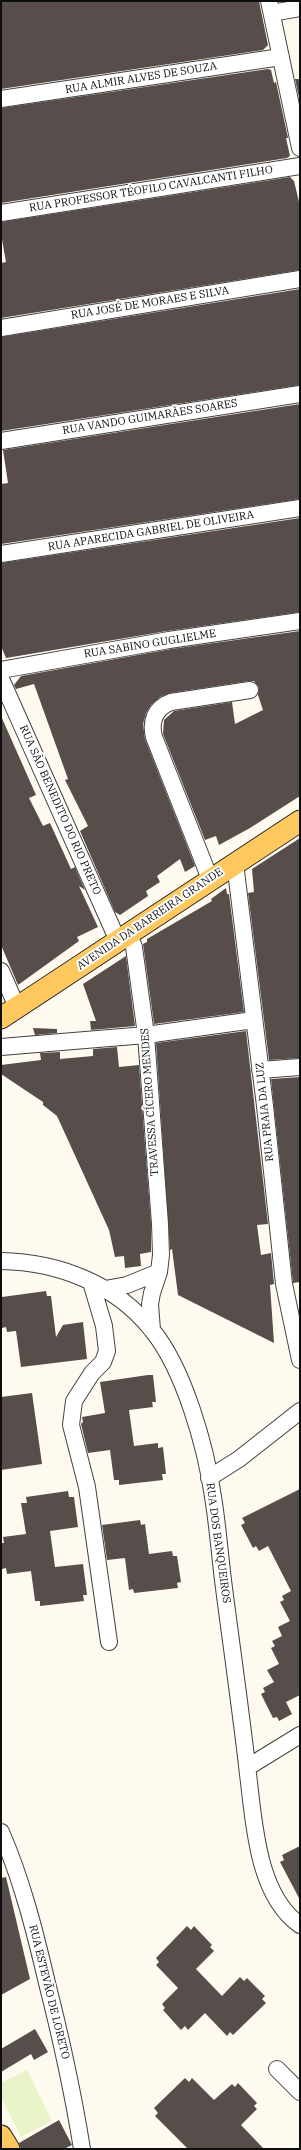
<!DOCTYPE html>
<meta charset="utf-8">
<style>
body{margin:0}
#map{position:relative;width:301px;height:2150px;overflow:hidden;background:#fffaef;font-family:"IBM Plex Serif",serif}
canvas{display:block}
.frame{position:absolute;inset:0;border:2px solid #0e0e0e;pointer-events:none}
</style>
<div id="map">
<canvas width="301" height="2150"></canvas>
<div class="frame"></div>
</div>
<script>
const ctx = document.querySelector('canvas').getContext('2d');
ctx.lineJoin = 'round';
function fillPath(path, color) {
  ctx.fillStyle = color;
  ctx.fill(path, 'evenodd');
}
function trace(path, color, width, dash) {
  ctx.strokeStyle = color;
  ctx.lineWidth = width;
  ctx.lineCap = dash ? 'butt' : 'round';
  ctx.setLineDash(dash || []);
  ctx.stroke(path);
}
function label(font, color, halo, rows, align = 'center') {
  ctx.font = font + ' "IBM Plex Serif",serif';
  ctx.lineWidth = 4;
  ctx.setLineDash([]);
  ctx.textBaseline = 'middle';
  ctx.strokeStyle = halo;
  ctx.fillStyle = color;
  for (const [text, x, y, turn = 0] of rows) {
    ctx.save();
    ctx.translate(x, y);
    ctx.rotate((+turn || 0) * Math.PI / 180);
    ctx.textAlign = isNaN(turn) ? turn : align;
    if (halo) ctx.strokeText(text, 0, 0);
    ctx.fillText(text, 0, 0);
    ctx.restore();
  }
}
const pitch = new Path2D(`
 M 27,2070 L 52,2121 L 21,2137 L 1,2097 L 1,2083 Z`);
const building = new Path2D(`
 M 1,1 L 259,1 L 268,45 L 263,50 L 1,89 Z
 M 268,69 L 271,70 L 274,83 L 276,82 L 288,138 L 286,138 L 290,156 L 287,158 L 1,203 L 1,108 Z
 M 295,79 L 300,79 L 300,102 Z
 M 290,177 L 294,181 L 300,206 L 300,270 L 1,318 L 1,263 L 6,262 L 1,234 L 1,222 Z
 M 300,289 L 300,385 L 1,431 L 1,337 Z
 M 300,404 L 300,499 L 1,544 L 1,484 L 8,483 L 3,450 Z
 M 300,518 L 300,612 L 167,631 L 6,658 L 1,646 L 1,563 Z
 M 300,631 L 300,796 L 250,828 L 219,845 L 216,836 L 205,840 L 163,734 L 164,720 L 174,711 L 232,702 L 235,724 L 263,710 L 258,695 L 259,688 L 254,681 L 249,681 L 170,693 L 160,697 L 151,705 L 146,713 L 143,724 L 145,739 L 195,866 L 185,872 L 180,859 L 157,876 L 160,882 L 146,891 L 148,896 L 120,915 L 115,912 L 80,831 L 88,826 L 65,780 L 68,779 L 34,684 L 16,689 L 14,685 L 21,676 L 171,649 Z
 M 1,716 L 36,795 L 29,798 L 43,826 L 50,823 L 71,869 L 75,867 L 85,890 L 79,886 L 98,927 L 77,937 L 79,941 L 18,985 L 1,945 Z
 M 300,838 L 300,1058 L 269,1060 L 248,893 L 254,892 L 252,869 Z
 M 226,888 L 227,894 L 229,894 L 244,1012 L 154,1024 L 143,944 L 147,942 L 147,939 L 212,901 L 211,899 Z
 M 126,956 L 135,1026 L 91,1030 L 90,1021 L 96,1021 L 83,984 Z
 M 33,1028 L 57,1029 L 57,1033 L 35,1035 Z
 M 246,1031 L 268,1224 L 257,1225 L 261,1255 L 271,1253 L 274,1284 L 270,1285 L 274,1343 L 178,1295 L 172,1249 L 170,1250 L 156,1043 Z
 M 117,1047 L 119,1067 L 139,1065 L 151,1224 L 151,1252 L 140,1254 L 141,1266 L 125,1268 L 124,1256 L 115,1257 L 109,1230 L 57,1116 L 43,1105 L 43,1102 L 1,1074 L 1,1065 L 41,1060 L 40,1053 L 60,1052 L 60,1059 L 93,1056 L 93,1049 Z
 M 300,1077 L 300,1282 L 293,1283 L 271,1079 Z
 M 46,1291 L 47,1296 L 51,1296 L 56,1337 L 63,1325 L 83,1322 L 87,1359 L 21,1367 L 16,1331 L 7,1332 L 6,1327 L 2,1328 L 2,1297 Z
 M 148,1375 L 153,1375 L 156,1402 L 152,1402 L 153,1407 L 129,1410 L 134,1446 L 158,1443 L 158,1448 L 163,1447 L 166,1474 L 162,1474 L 163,1480 L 119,1485 L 119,1480 L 114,1480 L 110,1450 L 88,1453 L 81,1424 L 83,1422 L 82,1417 L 105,1413 L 100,1382 Z
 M 32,1393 L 42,1464 L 1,1470 L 1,1397 Z
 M 300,1489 L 300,1695 L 286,1702 L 292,1714 L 279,1721 L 277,1717 L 273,1718 L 261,1694 L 265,1692 L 263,1688 L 274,1682 L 267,1670 L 279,1664 L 271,1648 L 275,1646 L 272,1641 L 282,1636 L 278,1627 L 290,1621 L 280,1602 L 284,1600 L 282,1596 L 291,1591 L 268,1546 L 259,1551 L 256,1546 L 253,1548 L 241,1525 L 245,1523 L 242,1518 Z
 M 68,1491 L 69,1497 L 74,1497 L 78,1527 L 50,1531 L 55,1567 L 83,1564 L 87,1595 L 83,1595 L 84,1601 L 40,1606 L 40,1601 L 35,1601 L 31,1571 L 7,1574 L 6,1568 L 2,1569 L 1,1543 L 4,1543 L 3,1537 L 26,1534 L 21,1503 L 27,1503 L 26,1497 Z
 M 140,1520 L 141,1525 L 145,1524 L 149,1554 L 172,1551 L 173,1556 L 177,1556 L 181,1582 L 177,1583 L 178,1588 L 134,1593 L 133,1589 L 129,1590 L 125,1558 L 107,1560 L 102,1525 Z
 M 300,1846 L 300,1900 L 280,1862 L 284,1860 L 282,1855 Z
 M 6,1877 L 30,1979 L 1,1995 L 1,1878 Z
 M 187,1926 L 191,1930 L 194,1926 L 212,1945 L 210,1947 L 214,1951 L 196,1969 L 222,1996 L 240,1977 L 244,1981 L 247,1978 L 265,1996 L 262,1999 L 266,2003 L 233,2035 L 230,2032 L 227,2036 L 205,2013 L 188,2030 L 185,2026 L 181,2030 L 163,2010 L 165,2008 L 162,2004 L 178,1988 L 156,1965 L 159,1962 L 156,1958 Z
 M 35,2029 L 48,2052 L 34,2060 L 31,2054 L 1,2072 L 1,2049 Z
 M 185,2078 L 189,2082 L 192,2078 L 214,2100 L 232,2084 L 235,2087 L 238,2083 L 257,2103 L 254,2106 L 257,2109 L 241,2125 L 264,2149 L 188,2149 L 155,2116 L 158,2113 L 154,2108 Z
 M 59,2120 L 72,2145 L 64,2149 L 21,2149 L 19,2143 Z`);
const minor = new Path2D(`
 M 269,1 L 300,148
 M 272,13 L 300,8
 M 1,99 L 281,57
 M 1,213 L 300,166
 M 1,328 L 300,279
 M 1,441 L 300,394
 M 1,554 L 300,508
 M 1,670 L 169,640 L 300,621
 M 1,679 L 118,941
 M 235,863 L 265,1106 L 284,1284 L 300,1360
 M 210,879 L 154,737 C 150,721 155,708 171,702 L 250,690
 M 128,933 L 134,947 L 146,1035 L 160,1224 L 161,1255 L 159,1272 L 152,1293 L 150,1304 L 152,1330
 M 1,971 L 17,1007
 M 1,1047 L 146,1035 L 254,1020
 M 260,1070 L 300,1067
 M 1,1261 C 58,1262 116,1284 152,1330 C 184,1369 206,1447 213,1497 C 218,1527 220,1558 224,1588 C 232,1650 241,1712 248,1774 C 254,1822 257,1895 300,1925
 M 91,1282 L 104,1326 L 107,1351 L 103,1362 L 92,1373 L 74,1401 L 71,1425 L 87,1487 L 109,1642
 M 105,1289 L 127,1285 L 159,1272
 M 209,1478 L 239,1459 L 300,1411
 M 248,1767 L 300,1735
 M 1,1832 C 22,1880 35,1932 47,1983 C 61,2038 73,2093 82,2149
 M 277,2069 L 300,2092`);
const major = new Path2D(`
 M 1,1018 L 300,821
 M 1,2136 L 9,2149`);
const streetNames = [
 ["RUA ALMIR ALVES DE SOUZA",141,78,-9],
 ["RUA PROFESSOR TÉOFILO CAVALCANTI FILHO",151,189,-9],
 ["RUA JOSÉ DE MORAES E SILVA",150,303,-9],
 ["RUA VANDO GUIMARÃES SOARES",150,417,-9],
 ["RUA APARECIDA GABRIEL DE OLIVEIRA",151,531,-9],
 ["RUA SABINO GUGLIELME",150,644,-9],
 ["RUA SÃO BENEDITO DO RIO PRETO",60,810,66],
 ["AVENIDA DA BARREIRA GRANDE",150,919,-34],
 ["TRAVESSA CÍCERO MENDES",150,1102,-94],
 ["RUA PRAIA DA LUZ",265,1112,-96],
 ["RUA DOS BANQUEIROS",218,1543,82],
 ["RUA ESTEVÃO DE LORETO",49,1992,76]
];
fillPath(pitch, '#e8f3c8');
fillPath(building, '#574d4a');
trace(minor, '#414141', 18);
trace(major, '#1f1f1f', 23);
trace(minor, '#fff', 16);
trace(major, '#ffc85f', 21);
label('11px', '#0e0e0e', '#fff', streetNames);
</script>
